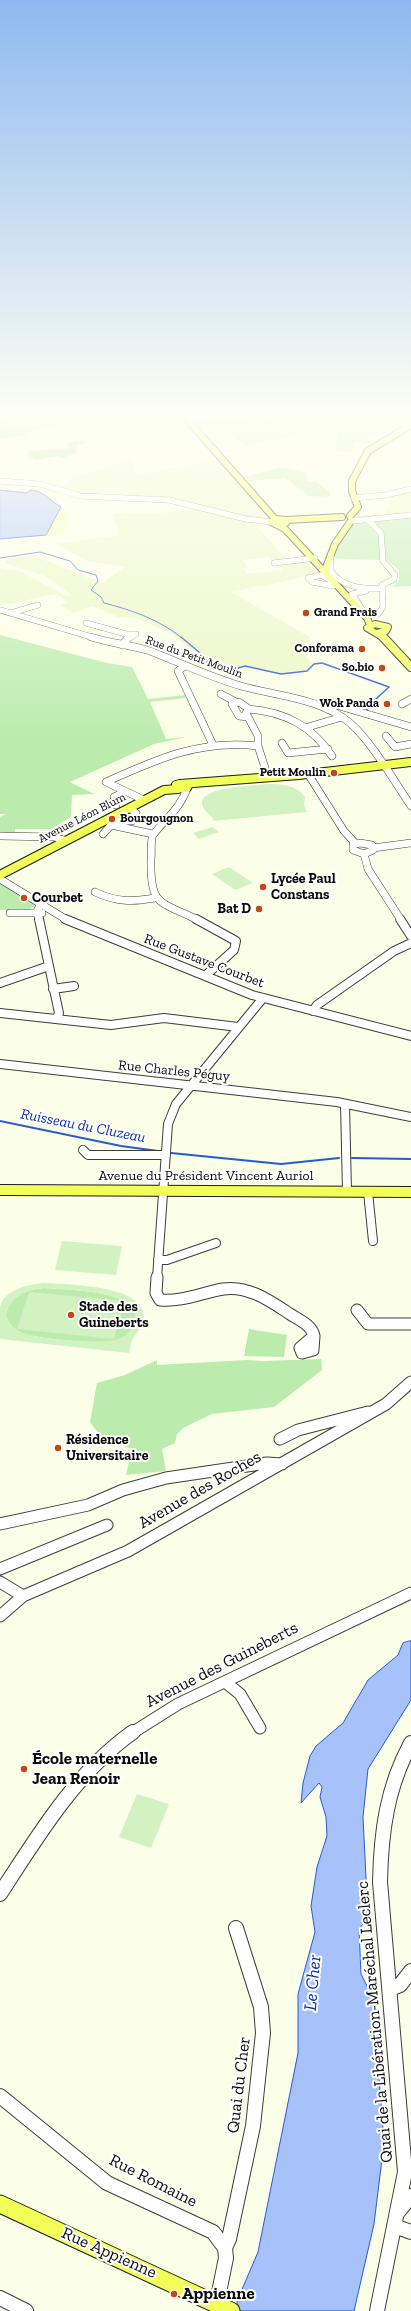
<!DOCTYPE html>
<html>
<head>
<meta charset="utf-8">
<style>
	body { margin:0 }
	canvas { display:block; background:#fcffe7 }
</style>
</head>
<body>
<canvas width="411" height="2311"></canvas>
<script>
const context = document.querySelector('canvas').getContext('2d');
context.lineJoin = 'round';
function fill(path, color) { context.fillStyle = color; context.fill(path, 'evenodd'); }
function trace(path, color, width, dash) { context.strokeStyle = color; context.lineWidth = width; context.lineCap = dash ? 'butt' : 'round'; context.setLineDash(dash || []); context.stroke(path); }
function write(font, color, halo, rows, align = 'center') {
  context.font = font + ' "Zilla Slab",serif'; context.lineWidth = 4; context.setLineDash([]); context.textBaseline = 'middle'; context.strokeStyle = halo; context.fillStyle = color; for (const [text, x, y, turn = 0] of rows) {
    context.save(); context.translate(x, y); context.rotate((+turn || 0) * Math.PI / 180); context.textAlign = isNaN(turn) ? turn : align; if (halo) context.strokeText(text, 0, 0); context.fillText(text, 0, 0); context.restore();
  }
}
const farmland = new Path2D(`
	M133,459L136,475L218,460L269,516L268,518L254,523L286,559L273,561L269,557L242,560L248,567L243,568L247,574L282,570L279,564L305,561L317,573L266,586H259L231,592L310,637L304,647L306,657L312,663L304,670L281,673L239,666L232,669L209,665L172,634L136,618L118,617L93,606L73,613L61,605L69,602L55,594L0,606V568L20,571L66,596L72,595L45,576L5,563L11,556L32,555L102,583L125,567L90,562L56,544L120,535L112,515L116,513L140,514L199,510L164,498L71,493L62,487L71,478Z
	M411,490V514L386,515L392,495Z`);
const green = new Path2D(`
	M329,416H411V418L398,423L334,421Z
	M191,418L299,421L297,435L245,446L221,427L201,428Z
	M348,422L385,427L377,435H372L365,439L376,442L373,444L355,441L352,452L336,451L337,432H350Z
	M282,467L307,473V481L317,482L329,492L330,497L309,496L285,478L249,481L245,477Z
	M411,514V586L392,587L399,581V570L387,560L336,559C336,544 345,525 361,522L357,516Z
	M0,635L107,663L132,667L148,699L185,695L186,698L150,702L166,739L186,737L154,744L70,782L94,794L72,795L71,817L51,829H15V833L0,832V817L5,814H0Z
	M0,883L35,904V906L26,911L0,910Z
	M45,1288C64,1290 144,1289 135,1322C133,1331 125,1338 116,1340C101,1345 34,1339 20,1332C12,1328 9,1323 6,1316C9,1296 27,1289 45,1288Z
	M249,1329L287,1335L284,1357L244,1356Z
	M321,1359L322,1370L274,1407L212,1414L183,1428L177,1434L175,1443L162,1449L166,1471L126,1475L132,1449L101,1437L90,1422L97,1383L125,1375L157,1360V1365L246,1360L264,1361Z`);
const forest = new Path2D(`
	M12,416H43L58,426L26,432L27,435L0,439V420Z
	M77,440L85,443L76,446V451L79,452L63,458L58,456L36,460L27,455L30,451L70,448L67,443Z`);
const sand = new Path2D(`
	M61,507L64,509L68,525L65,526V534L46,535Z`);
const pitch = new Path2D(`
	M268,784C281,784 297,785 305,797L304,805L307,812L214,821C212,815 203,811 202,804C200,786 255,786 268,784Z
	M212,827L219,832L199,839L193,833Z
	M229,867L253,883L235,890L212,874Z
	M62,1241L122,1246L116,1275L55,1270Z
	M45,1283C68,1285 148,1284 144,1320C143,1328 137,1331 133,1338C131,1342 130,1348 129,1353L0,1339C0,1329 0,1317 0,1307C4,1289 30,1284 45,1283ZM45,1288C64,1290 144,1289 135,1322C133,1331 125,1338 116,1340C101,1345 34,1339 20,1332C12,1328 9,1323 6,1316C9,1296 27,1289 45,1288Z
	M29,1292L124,1301L114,1339L17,1329Z
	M137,1794L169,1804L151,1848L119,1837Z`);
const water = new Path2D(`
	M0,490L27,493L30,490C43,490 50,501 61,507L46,535L0,539Z
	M411,1641V1700L368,1769L363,1817L368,1918L359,1929L361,1974L373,1998L384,2143L374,2224L354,2311H237V2301L258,2252L298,2053V1994L315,1932L311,1906L317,1867L327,1836L326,1817L320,1797L322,1787L319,1783L301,1803L303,1783L310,1756L316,1746L343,1723L368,1680L398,1655L403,1643Z`);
const streamFar2 = new Path2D(`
	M0,558L40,552L70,561L78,570L96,575L98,581L91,590L101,597L104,603C132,610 160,620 182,638`);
const streamFar1 = new Path2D(`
	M181,637L206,658L208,665L232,670L245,666L281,674L307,671L314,664L322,663L389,687L366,708L368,711`);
const stream = new Path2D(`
	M0,1121L121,1146L158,1151
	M171,1153L281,1164L339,1158
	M352,1158L411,1159`);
const minorTunnel = new Path2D(`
	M333,586L347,588`);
const minorFar4 = new Path2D(`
	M94,417L105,416
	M185,417L411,424
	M0,481L40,484L80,496L169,500L246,519L271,522
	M354,498L386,495L411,489
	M368,520L381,533L383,561L395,575L394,579L382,585L383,607L378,614
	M353,521L411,515
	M331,557L330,570C342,588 363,589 382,588
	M274,563L315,558
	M333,586L312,582L308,578L321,575L334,582
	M362,609L352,594L366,591
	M0,610L95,638
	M11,613L38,605
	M86,623L126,634L129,638
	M126,634H136L129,638`);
const minorFar3 = new Path2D(`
	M91,637C110,643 131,645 150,651C181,663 210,677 241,686C276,696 321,698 350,723C372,742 394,781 411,806
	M122,645L129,637
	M185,666L178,671L213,745
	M221,694L236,702
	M402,704L411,699
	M327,709L336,705L411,727
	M248,717L239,716L232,704L239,702L249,709
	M308,727L342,717
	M386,736L395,747L411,744
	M282,743L288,753L328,749
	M308,774L344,831L356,844
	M268,777L258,746V736L246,713L249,709C285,712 312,726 332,756
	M187,788C181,808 165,819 153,835C150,841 152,853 151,860C150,907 160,901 198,920
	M144,800L106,782C157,759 201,739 258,746
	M116,805V798L114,797L125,792
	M132,810L136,813L132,821H117L111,825L153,834
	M103,834L111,825
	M0,836L54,837L64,840
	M360,843L372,845L373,850L364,854L353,850V845Z
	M373,848L411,843
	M364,854L368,869L401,920
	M0,879L67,920
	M95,892C116,902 132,902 155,898
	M10,913H42
	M39,920L37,911L41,904`);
const minorFar2 = new Path2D(`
	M39,919L59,1013L57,1019
	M65,919L252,995L411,1036
	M196,919L236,941L234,950L206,975
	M400,919L411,936
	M0,983L49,966
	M53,989L74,986
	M313,1011L317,1005L394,951L411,943
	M0,1013L111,1025L164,1018L238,1027
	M0,1064L337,1102L411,1117
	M345,1104L347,1192
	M83,1150L88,1155H166
	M368,1192L373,1241
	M158,1260H167L216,1243
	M157,1278L168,1124L176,1104L263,998`);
const minorFar1 = new Path2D(`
	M157,1277L156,1293L160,1300C182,1302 201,1293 223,1289C248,1285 270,1301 290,1314C299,1320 312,1325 314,1336
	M357,1310L368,1324H411
	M314,1336L313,1350L302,1353L300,1348Z
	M280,1439L298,1430L368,1412
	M0,1524L88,1505L123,1490L166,1478L267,1463L282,1464
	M0,1569L107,1525
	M0,1582L23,1596
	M0,1616L23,1596L128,1551L330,1436L386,1404L411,1382
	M225,1682L240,1694L260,1728
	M132,1733L178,1704L411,1593`);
const minor = new Path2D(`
	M0,1894C37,1837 76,1772 133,1732
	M390,1989L400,1985L411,1971
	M0,2096L107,2183L213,2232L225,2248L226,2258L216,2307
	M398,2212L411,2196
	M394,2226L411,2232
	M225,2248L229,2239L253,2126L263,2033L261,2007L236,1928
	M0,2298L26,2311
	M377,2311L405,2172L380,1882C381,1832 387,1787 411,1743`);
const majorFar3 = new Path2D(`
	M184,416L275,519
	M350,516L358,507L352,491V481L368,451L411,425
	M286,520L342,517
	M279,524L286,523V520L276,519L271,522L285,529L367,618L370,625
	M325,570L335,544L351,521
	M377,633L386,631L388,627L375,624L367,628L384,638`);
const majorFar2 = new Path2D(`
	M383,637L411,667
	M183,784L188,786L187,788H176V785L180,784L299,775L411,762
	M0,875L164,790L178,789`);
const majorFar1 = new Path2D(`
	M0,1190L411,1192`);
const major = new Path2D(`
	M0,2204L231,2311`);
const markers = [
	[306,613,4,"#c44718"],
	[362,649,4,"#c44718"],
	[382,668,4,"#c44718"],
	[387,704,4,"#c44718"],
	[334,773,4,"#c44718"],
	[112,819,4,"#c44718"],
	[263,887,4,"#c44718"],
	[24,898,4,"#c44718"],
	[259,909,4,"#c44718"],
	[71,1315,4,"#c44718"],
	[58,1448,4,"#c44718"],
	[24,1769,4,"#c44718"],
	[174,2294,4,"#c44718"]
];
const farPoinames = [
	["Grand Frais",314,613,"left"],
	["Conforama",354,649],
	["So.bio",374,668],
	["Wok Panda",379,704],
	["Petit Moulin",326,773],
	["Bourgougnon",120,819,"left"]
];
const farStreetnames = [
	["Rue du Petit Moulin",194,657,20],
	["Avenue Léon Blum",82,818,-27]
];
const poiNames = [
	["Lycée Paul",271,879],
	["Constans",271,895],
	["Courbet",32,898],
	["Bat D",251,909,"right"],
	["Stade des",79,1307],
	["Guineberts",79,1323],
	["Résidence",66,1440],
	["Universitaire",66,1456]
];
const streetNames = [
	["Rue Gustave Courbet",204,961,21],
	["Rue Charles Péguy",174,1071,6],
	["Avenue du Président Vincent Auriol",206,1176]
];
const waterNames = [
	["Ruisseau du Cluzeau",83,1126,11]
];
const nearStreetnames = [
	["Avenue des Roches",200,1490,-30],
	["Avenue des Guineberts",222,1665,-27],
	["Quai de la Libération-Maréchal Leclerc",375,2022,-95],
	["Quai du Cher",239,2085,-83],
	["Rue Romaine",153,2181,27],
	["Rue Appienne",109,2253,24]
];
const nearPoinames = [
	["École maternelle",32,1759],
	["Jean Renoir",32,1779],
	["Appienne",182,2294]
];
const nearWaternames = [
	["Le Cher",313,1983,-85]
];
fill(farmland, '#ebf7c5');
fill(green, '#bbecae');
fill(forest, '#97de8c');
fill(sand, '#f7ffaf');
fill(pitch, '#d2f2c1');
fill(water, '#a7c1fb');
trace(water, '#285ad8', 1);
trace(streamFar2, '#285ad8', 1);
trace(streamFar1, '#285ad8', 1.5);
trace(stream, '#285ad8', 2);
trace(minorTunnel, '#d8dac6', 5.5, [5.5, 2.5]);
trace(minorFar4, '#3d3d3d', 6);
trace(minorFar3, '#3d3d3d', 8);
trace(minorFar2, '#3d3d3d', 10);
trace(minorFar1, '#3d3d3d', 13);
trace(minor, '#3d3d3d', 16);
trace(majorFar3, '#1b1b1b', 8);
trace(majorFar2, '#1b1b1b', 10);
trace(majorFar1, '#1b1b1b', 12);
trace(major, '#1b1b1b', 19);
trace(minorFar4, '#fff', 5.5);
trace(minorFar3, '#fff', 7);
trace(minorFar2, '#fff', 8);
trace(minorFar1, '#fff', 11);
trace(minor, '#fff', 14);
trace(majorFar3, '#f2ff57', 6);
trace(majorFar2, '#f2ff57', 8);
trace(majorFar1, '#f2ff57', 10);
trace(major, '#f2ff57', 17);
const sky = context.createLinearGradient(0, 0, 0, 740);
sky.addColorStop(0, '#8eb9f0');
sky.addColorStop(0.56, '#fefff4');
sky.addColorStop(1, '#fefff400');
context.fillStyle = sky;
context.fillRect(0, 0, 411, 740);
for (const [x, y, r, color] of markers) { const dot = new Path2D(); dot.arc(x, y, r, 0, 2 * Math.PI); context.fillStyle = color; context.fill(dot); trace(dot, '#fff', 1.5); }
write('bold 12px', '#0a0a0a', '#fff', farPoinames, 'right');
write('12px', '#0a0a0a', '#fff', farStreetnames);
write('bold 14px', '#0a0a0a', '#fff', poiNames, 'left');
write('14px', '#0a0a0a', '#fff', streetNames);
write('italic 15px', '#0b30a5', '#fff', waterNames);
write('17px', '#0a0a0a', '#fff', nearStreetnames);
write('bold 17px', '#0a0a0a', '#fff', nearPoinames, 'left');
write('italic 18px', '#0b30a5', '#fff', nearWaternames);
</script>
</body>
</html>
